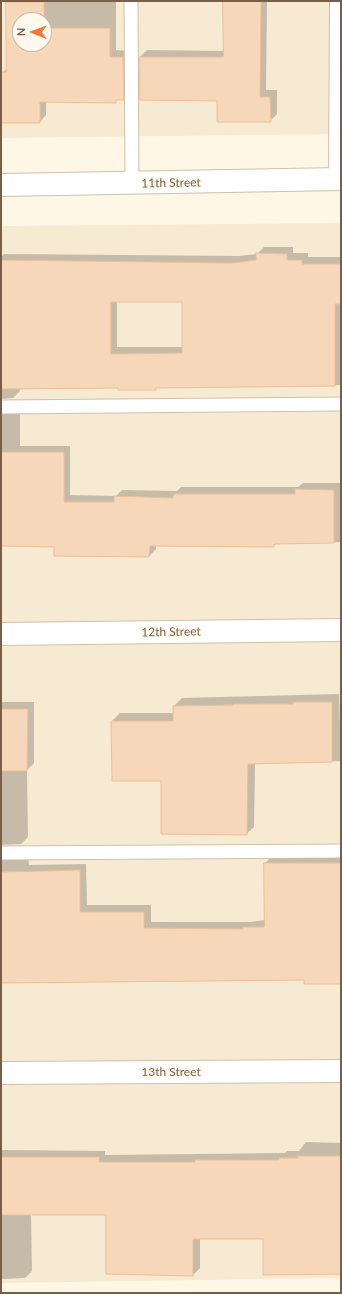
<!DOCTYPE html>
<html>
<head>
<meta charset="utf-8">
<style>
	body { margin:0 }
	#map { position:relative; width:342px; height:1294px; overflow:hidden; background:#fff7e5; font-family:Lato,sans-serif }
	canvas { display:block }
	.frame { position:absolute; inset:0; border:2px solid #7b5e47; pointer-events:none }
	.north { position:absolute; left:12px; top:12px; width:40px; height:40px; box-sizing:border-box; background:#fffaed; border:1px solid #cabcab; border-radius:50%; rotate:271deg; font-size:11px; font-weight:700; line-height:16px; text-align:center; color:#7b5e47 }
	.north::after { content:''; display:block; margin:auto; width:14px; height:18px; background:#f6773d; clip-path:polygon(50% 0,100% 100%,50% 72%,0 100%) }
</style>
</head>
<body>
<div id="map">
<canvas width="342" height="1294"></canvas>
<div class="frame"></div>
<div class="north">N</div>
</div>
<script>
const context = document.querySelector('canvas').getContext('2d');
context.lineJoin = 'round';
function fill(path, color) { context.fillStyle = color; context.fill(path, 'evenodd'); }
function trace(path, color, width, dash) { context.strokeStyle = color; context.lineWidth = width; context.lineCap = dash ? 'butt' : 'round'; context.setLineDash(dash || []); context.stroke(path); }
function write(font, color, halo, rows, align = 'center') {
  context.font = font + ' Lato,sans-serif'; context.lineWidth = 3; context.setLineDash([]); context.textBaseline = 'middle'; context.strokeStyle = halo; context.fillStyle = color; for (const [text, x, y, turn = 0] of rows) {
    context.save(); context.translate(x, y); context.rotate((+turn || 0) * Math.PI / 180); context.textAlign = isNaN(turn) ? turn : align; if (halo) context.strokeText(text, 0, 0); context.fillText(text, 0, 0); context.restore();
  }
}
const residential = new Path2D(`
	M1,1H341V134L1,138ZM20,20H44V44H20Z
	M341,223V1278L1,1283V226Z`);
const shadow = new Path2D(`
	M7,1H116V50L129,51L130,93L123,99H118L115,102L46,101V115L40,122L2,73L7,68ZM20,20H44V44H20Z
	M224,1H267L266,90H277V114L270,121L218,100L140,57L147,50L224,51Z
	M264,247H293V253H308V257H341V385L158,386L156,389L119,387L20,388V391L13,398L1,399V257L4,254L239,256L257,254ZM117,301H183V347H117Z
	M1,403L20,408V446H70V495L116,496L122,490L177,491L181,487H298L303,483H341V542L277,543L273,546L156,545V549L149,556L55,546L1,545Z
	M339,694L341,761L255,763L254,827L246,834L162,780L112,721L120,713H174V706L182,698Z
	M1,702H34V763L27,770L28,837L21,844L1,845Z
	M1,850L28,854L29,865L86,864L87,905H151V922H250L265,920V863L272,856H341V983L305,979L1,982Z
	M306,1142L341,1143V1273L264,1238H200V1268L193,1275L107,1214H31L32,1271L25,1278L1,1279V1150L105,1151V1155L285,1153L287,1151H299Z`);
const building = new Path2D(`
	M223,1H261L260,97H270L271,122H217V101L140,100L139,57H223Z
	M6,2H44V28H110V57H123L124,100H116V103L40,102V123H1V72H6ZM20,20H44V44H20Z
	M256,253L287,254V260H302V264H341V304H335V386L156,388V390H118V388L1,389V260L232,263L256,260ZM111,302H182V353L111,354Z
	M1,452H64V502H114V496L173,498L174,494H295V489L334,490V543L274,544V547L150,546L149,557L54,556V547L1,546Z
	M293,702H332V762L248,764L247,835L161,834V781H112L111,721H173V706L234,705V704H293Z
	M1,709H28L27,771H1Z
	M264,863H341V984H304V980L1,983V872L80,870V912H144V928L243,929V927H264Z
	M298,1156H341V1274L263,1275V1239H193V1276L106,1274V1215H1V1157H99V1162H195V1160H279V1158H298Z`);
const service = new Path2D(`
	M131,1L132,184
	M1,407L341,404
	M1,853L341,851`);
const minor = new Path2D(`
	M340,179L341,1
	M1,185L341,179
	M1,634L341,630
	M1,1073L341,1071`);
const streetNames = [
	["11th Street",171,183,-1],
	["12th Street",171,632,-1],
	["13th Street",171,1072]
];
fill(residential, '#f7ead2');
fill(shadow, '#0003');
fill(building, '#f7d7b9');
trace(building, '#ecbf98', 1);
trace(service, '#d2bfa9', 15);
trace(minor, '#d2bfa9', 24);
trace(service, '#fff', 13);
trace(minor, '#fff', 22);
write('12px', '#7b5e47', '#fffaed', streetNames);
</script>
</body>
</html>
